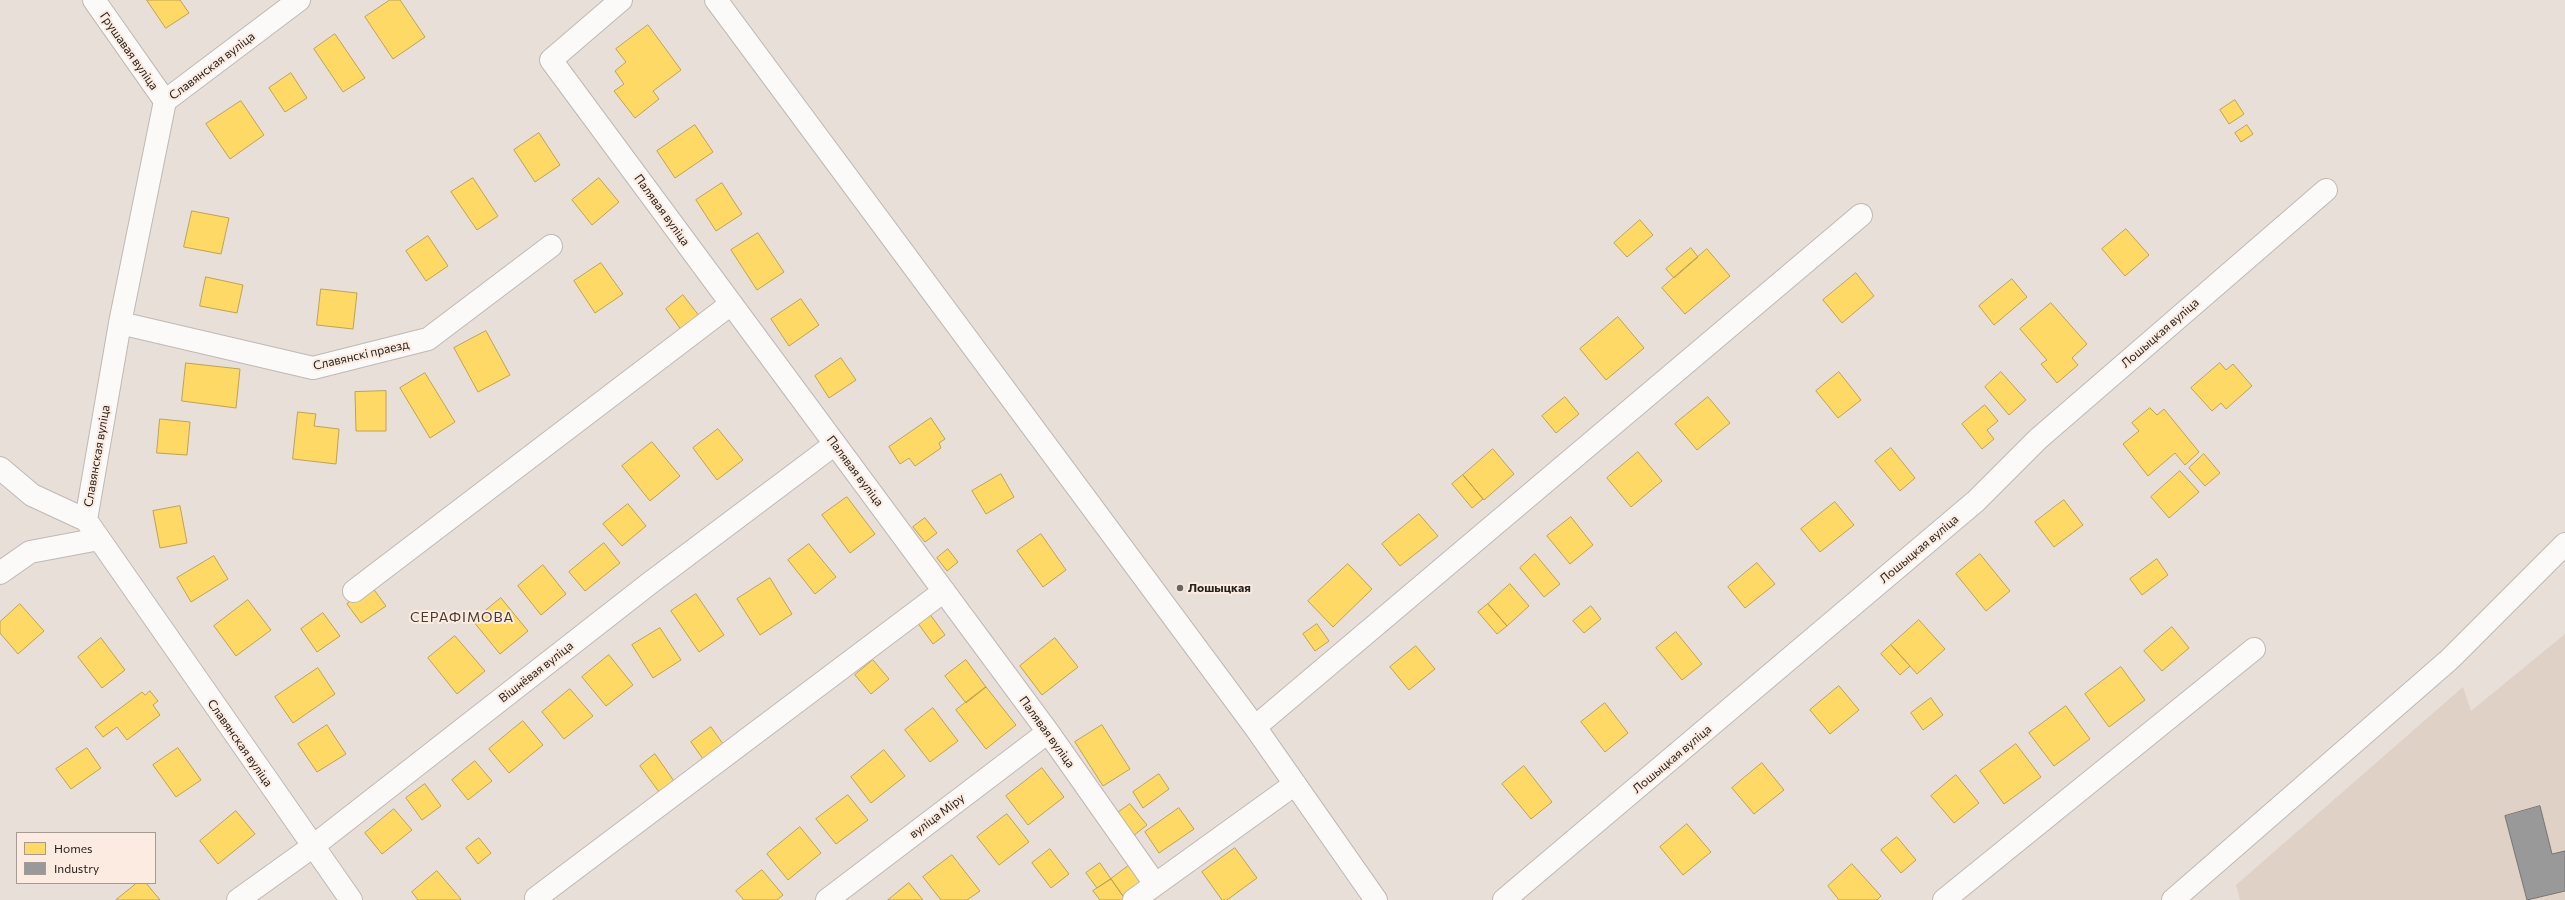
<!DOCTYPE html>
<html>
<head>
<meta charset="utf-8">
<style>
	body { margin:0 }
	#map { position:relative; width:2565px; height:900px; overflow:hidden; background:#e8dfd9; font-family:Commissioner,sans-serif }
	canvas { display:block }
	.legend { position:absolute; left:16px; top:832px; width:140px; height:52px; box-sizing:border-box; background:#fbebe0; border:1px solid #a69b92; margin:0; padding:5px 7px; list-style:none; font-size:12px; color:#27221e }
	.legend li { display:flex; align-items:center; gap:8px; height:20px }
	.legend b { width:20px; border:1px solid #a69b92 }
</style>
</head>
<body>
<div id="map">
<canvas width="2565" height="900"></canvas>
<ul class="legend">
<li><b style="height:11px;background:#ffd966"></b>Homes</li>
<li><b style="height:11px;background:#999"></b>Industry</li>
</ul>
</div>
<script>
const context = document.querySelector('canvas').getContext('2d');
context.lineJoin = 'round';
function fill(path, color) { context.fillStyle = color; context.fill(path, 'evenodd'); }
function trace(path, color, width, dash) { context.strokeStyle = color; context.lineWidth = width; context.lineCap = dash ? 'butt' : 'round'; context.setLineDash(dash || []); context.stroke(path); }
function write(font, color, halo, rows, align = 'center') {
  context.font = font + ' Commissioner,sans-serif'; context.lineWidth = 4; context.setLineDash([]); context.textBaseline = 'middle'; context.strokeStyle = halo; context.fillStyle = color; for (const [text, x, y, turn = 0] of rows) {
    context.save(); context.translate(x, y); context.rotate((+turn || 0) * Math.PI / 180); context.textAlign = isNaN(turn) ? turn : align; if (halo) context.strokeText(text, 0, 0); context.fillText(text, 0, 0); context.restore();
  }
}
const built = new Path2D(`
	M2565,634V900H2240L2236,885L2463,687L2471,711Z`);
const homes = new Path2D(`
	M147,0H180L189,13L166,28Z
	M390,0H400L425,37L393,59L365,17Z
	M648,25L681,70L653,91L659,99L635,118L614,91L624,84L615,71L626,62L616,49Z
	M335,34L365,78L343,92L314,49Z
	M291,73L307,98L285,112L269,88Z
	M2235,100L2244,114L2229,124L2220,110Z
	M241,101L264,135L230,159L206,124Z
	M695,125L713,152L675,178L657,151Z
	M2247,125L2253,134L2241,142L2235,133Z
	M539,133L560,165L535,182L514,150Z
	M473,178L498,216L477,230L451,192Z
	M599,178L619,202L592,225L572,200Z
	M722,183L742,214L716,231L696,200Z
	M192,211L229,218L221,254L184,247Z
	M1640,220L1653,235L1627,257L1614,243Z
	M2126,229L2149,255L2125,276L2102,249Z
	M758,233L784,272L757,290L731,250Z
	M428,236L448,266L426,281L406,251Z
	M1691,248L1698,257L1674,278L1666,269Z
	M1707,249L1730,276L1685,314L1662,288Z
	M601,263L623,294L595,313L574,281Z
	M1856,273L1874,296L1842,323L1823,300Z
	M206,277L243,285L237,313L200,306Z
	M2012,279L2027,297L1994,325L1979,306Z
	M321,289L357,293L353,329L317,325Z
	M683,295L700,317L682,331L666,309Z
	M801,299L819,325L789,346L771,319Z
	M2051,303L2087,344L2072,358L2078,365L2057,383L2041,364L2047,360L2020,329Z
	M1618,317L1644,348L1606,380L1580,349Z
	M486,331L510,375L478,392L454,348Z
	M841,358L856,380L829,398L815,376Z
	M186,363L240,369L236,408L182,401Z
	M2220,363L2226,370L2233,364L2252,386L2226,409L2221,403L2212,411L2191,388Z
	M1839,372L1861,400L1838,418L1816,391Z
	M2001,372L2026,400L2009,415L1985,387Z
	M425,373L455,422L430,438L400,388Z
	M386,391V431H356L355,392Z
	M1565,397L1579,414L1556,433L1542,416Z
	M1708,397L1730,423L1697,450L1675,424Z
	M1985,405L1998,421L1987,430L1994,439L1982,449L1962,424Z
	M2150,408L2157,415L2164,409L2199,452L2185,465L2175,453L2148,476L2123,444L2139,431L2132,423Z
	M298,412L316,414L314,426L339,429L336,464L293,459Z
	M931,418L945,439L939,443L941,448L915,466L909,458L900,464L889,447Z
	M160,419L190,422L187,455L157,453Z
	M718,429L743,460L717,480L693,448Z
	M652,442L680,476L650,501L622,466Z
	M1891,448L1915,478L1900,491L1875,461Z
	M1493,449L1514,474L1484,500L1463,475Z
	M1638,452L1662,481L1631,507L1607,478Z
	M2204,454L2220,473L2205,486L2189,468Z
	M2180,471L2199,492L2169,518L2151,497Z
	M1001,474L1014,497L986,514L972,491Z
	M1463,475L1483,499L1472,508L1452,484Z
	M847,497L875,534L850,553L822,515Z
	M2064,500L2083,525L2054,547L2035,522Z
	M1835,502L1854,525L1820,552L1801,529Z
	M628,504L646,526L622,546L603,524Z
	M180,506L187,543L160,548L153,511Z
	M1419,514L1438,536L1400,566L1382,544Z
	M1571,517L1593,545L1570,564L1547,536Z
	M925,518L937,533L925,542L913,527Z
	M1041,534L1066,570L1043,587L1017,551Z
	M604,543L620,563L585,591L569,572Z
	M809,544L836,577L815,594L788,560Z
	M948,549L958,562L947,571L937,558Z
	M1535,554L1560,584L1544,597L1520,568Z
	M1980,554L2010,591L1986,611L1956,574Z
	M214,556L228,579L191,602L177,578Z
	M2157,559L2168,575L2142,595L2130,579Z
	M1757,563L1775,584L1745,608L1728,587Z
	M1348,564L1372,589L1333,627L1308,601Z
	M543,565L566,594L541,615L518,586Z
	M770,578L792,614L760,635L737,599Z
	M1510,584L1529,606L1507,626L1488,604Z
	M372,587L386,606L361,623L347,604Z
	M696,594L724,635L699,652L671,611Z
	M501,598L528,631L500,654L473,621Z
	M248,600L271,630L236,656L214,626Z
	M20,604L44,631L18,654L0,633V622Z
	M1488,604L1507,626L1497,634L1478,612Z
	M1591,606L1601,619L1584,633L1573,621Z
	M323,613L340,636L317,652L301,629Z
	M929,613L945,635L933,644L917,622Z
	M1919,620L1945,649L1917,674L1891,645Z
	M1317,624L1329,641L1315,651L1303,634Z
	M2172,627L2189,648L2162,671L2144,651Z
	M660,628L681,660L653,678L632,645Z
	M1676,632L1702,664L1682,680L1656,648Z
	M455,636L485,671L457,694L428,658Z
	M101,638L125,670L102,688L78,657Z
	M1055,638L1078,667L1042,695L1020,666Z
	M1891,645L1910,666L1900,675L1881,654Z
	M1416,646L1435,669L1409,690L1390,667Z
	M609,655L633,685L606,706L582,677Z
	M873,660L889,679L871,694L855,675Z
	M966,660L986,687L966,703L945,676Z
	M2121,667L2145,700L2109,727L2085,694Z
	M318,668L335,694L293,723L275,697Z
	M1839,686L1859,710L1830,734L1810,710Z
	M986,687L1016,725L986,749L956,710Z
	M570,689L593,716L564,739L542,712Z
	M150,691L158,701L153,705L160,715L127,740L117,727L103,737L95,727L142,692L145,695Z
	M1931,698L1943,715L1923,730L1911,713Z
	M1605,703L1628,733L1605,752L1581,722Z
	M2066,706L2090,739L2054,766L2029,733Z
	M933,708L958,741L930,762L905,730Z
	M523,721L543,745L509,773L489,749Z
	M327,725L346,754L317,772L298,744Z
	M1102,725L1130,769L1103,786L1075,742Z
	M711,727L723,744L703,759L691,742Z
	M2016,744L2041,777L2004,804L1980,771Z
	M87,748L101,768L71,789L56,769Z
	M178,748L201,780L176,797L153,765Z
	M884,750L905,776L871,803L851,777Z
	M655,754L674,781L659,792L640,766Z
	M475,761L492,781L468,800L452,780Z
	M1762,763L1784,790L1754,814L1732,788Z
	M1524,766L1552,802L1531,819L1502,784Z
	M1042,768L1064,797L1028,825L1006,796Z
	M1159,774L1169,789L1143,808L1133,792Z
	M1956,775L1979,803L1954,823L1931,796Z
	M425,784L441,806L422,820L406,798Z
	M848,795L868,820L836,844L816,819Z
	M1130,804L1147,825L1133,836L1116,814Z
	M1179,808L1194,829L1159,853L1145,832Z
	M394,809L412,830L382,854L365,833Z
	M236,811L255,834L218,864L200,841Z
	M1007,814L1029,842L999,865L977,837Z
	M1687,824L1711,852L1683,875L1660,847Z
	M800,827L821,853L788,880L767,854Z
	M1897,837L1916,860L1901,873L1881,850Z
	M479,838L491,853L478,864L466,848Z
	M1235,848L1257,878L1227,900H1222L1202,872Z
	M1050,849L1069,874L1051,888L1032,863Z
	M952,855L980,891L967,900H941L923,877Z
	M1100,863L1111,879L1097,888L1086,873Z
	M1131,864L1145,885L1125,899L1111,879Z
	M1852,864L1881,896L1877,900H1839L1828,886Z
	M762,870L783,895L777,900H744L736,891Z
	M437,871L461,899L460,900H418L412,892Z
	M1111,879L1125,899L1124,900H1100L1093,891Z
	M137,883H146L160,900H116Z
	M909,883L923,900H888Z`);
const industry = new Path2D(`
	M2540,806L2552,854L2565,851V891L2527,900L2505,816Z`);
const minor = new Path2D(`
	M94,0L165,101
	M299,0L165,101L120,323L86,520L351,900
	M621,0L551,60L1048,732L1155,884
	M716,0L1255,727L1376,900
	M120,323L313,368L428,339L551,246
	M0,468L32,495L86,520
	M0,573L30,552L99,539
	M354,591L731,304
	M1255,727L1861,215
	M536,898L944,591
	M238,900L312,847L650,583L835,444
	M827,900L1048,732
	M1134,900L1295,784
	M1504,900L1976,501L2038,439L2326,190
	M1944,900L2254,649
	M2173,900L2450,659L2565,544`);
const markers = [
	[1180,588,4,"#6b645f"]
];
const streetNames = [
	["Грушавая вуліца",129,51,55],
	["Славянская вуліца",212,66,-37],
	["Палявая вуліца",662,210,54],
	["Лошыцкая вуліца",2160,333,-41],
	["Славянскі праезд",361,355,-13],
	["Славянская вуліца",97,456,-80],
	["Палявая вуліца",855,471,53],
	["Лошыцкая вуліца",1919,549,-40],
	["Вішнёвая вуліца",536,672,-38],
	["Палявая вуліца",1047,732,54],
	["Славянская вуліца",240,743,55],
	["Лошыцкая вуліца",1672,759,-40],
	["вуліца Міру",937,816,-37]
];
const poiNames = [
	["Лошыцкая",1188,588]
];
const quarterNames = [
	["СЕРАФІМОВА",462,617]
];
fill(built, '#e0d1c6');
fill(homes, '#ffd966');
trace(homes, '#bea250', 1);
fill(industry, '#999');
trace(industry, '#777574', 1);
trace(minor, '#bfb8b4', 24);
trace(minor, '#fcfaf9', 22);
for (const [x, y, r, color] of markers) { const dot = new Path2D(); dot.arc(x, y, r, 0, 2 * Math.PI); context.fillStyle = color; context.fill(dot); trace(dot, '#fbebe0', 1.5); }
write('12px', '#27221e', '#fbebe0', streetNames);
write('bold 12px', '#27221e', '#fbebe0', poiNames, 'left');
context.letterSpacing = '1px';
write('14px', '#463a31', '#fbebe0', quarterNames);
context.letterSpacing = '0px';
</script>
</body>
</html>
